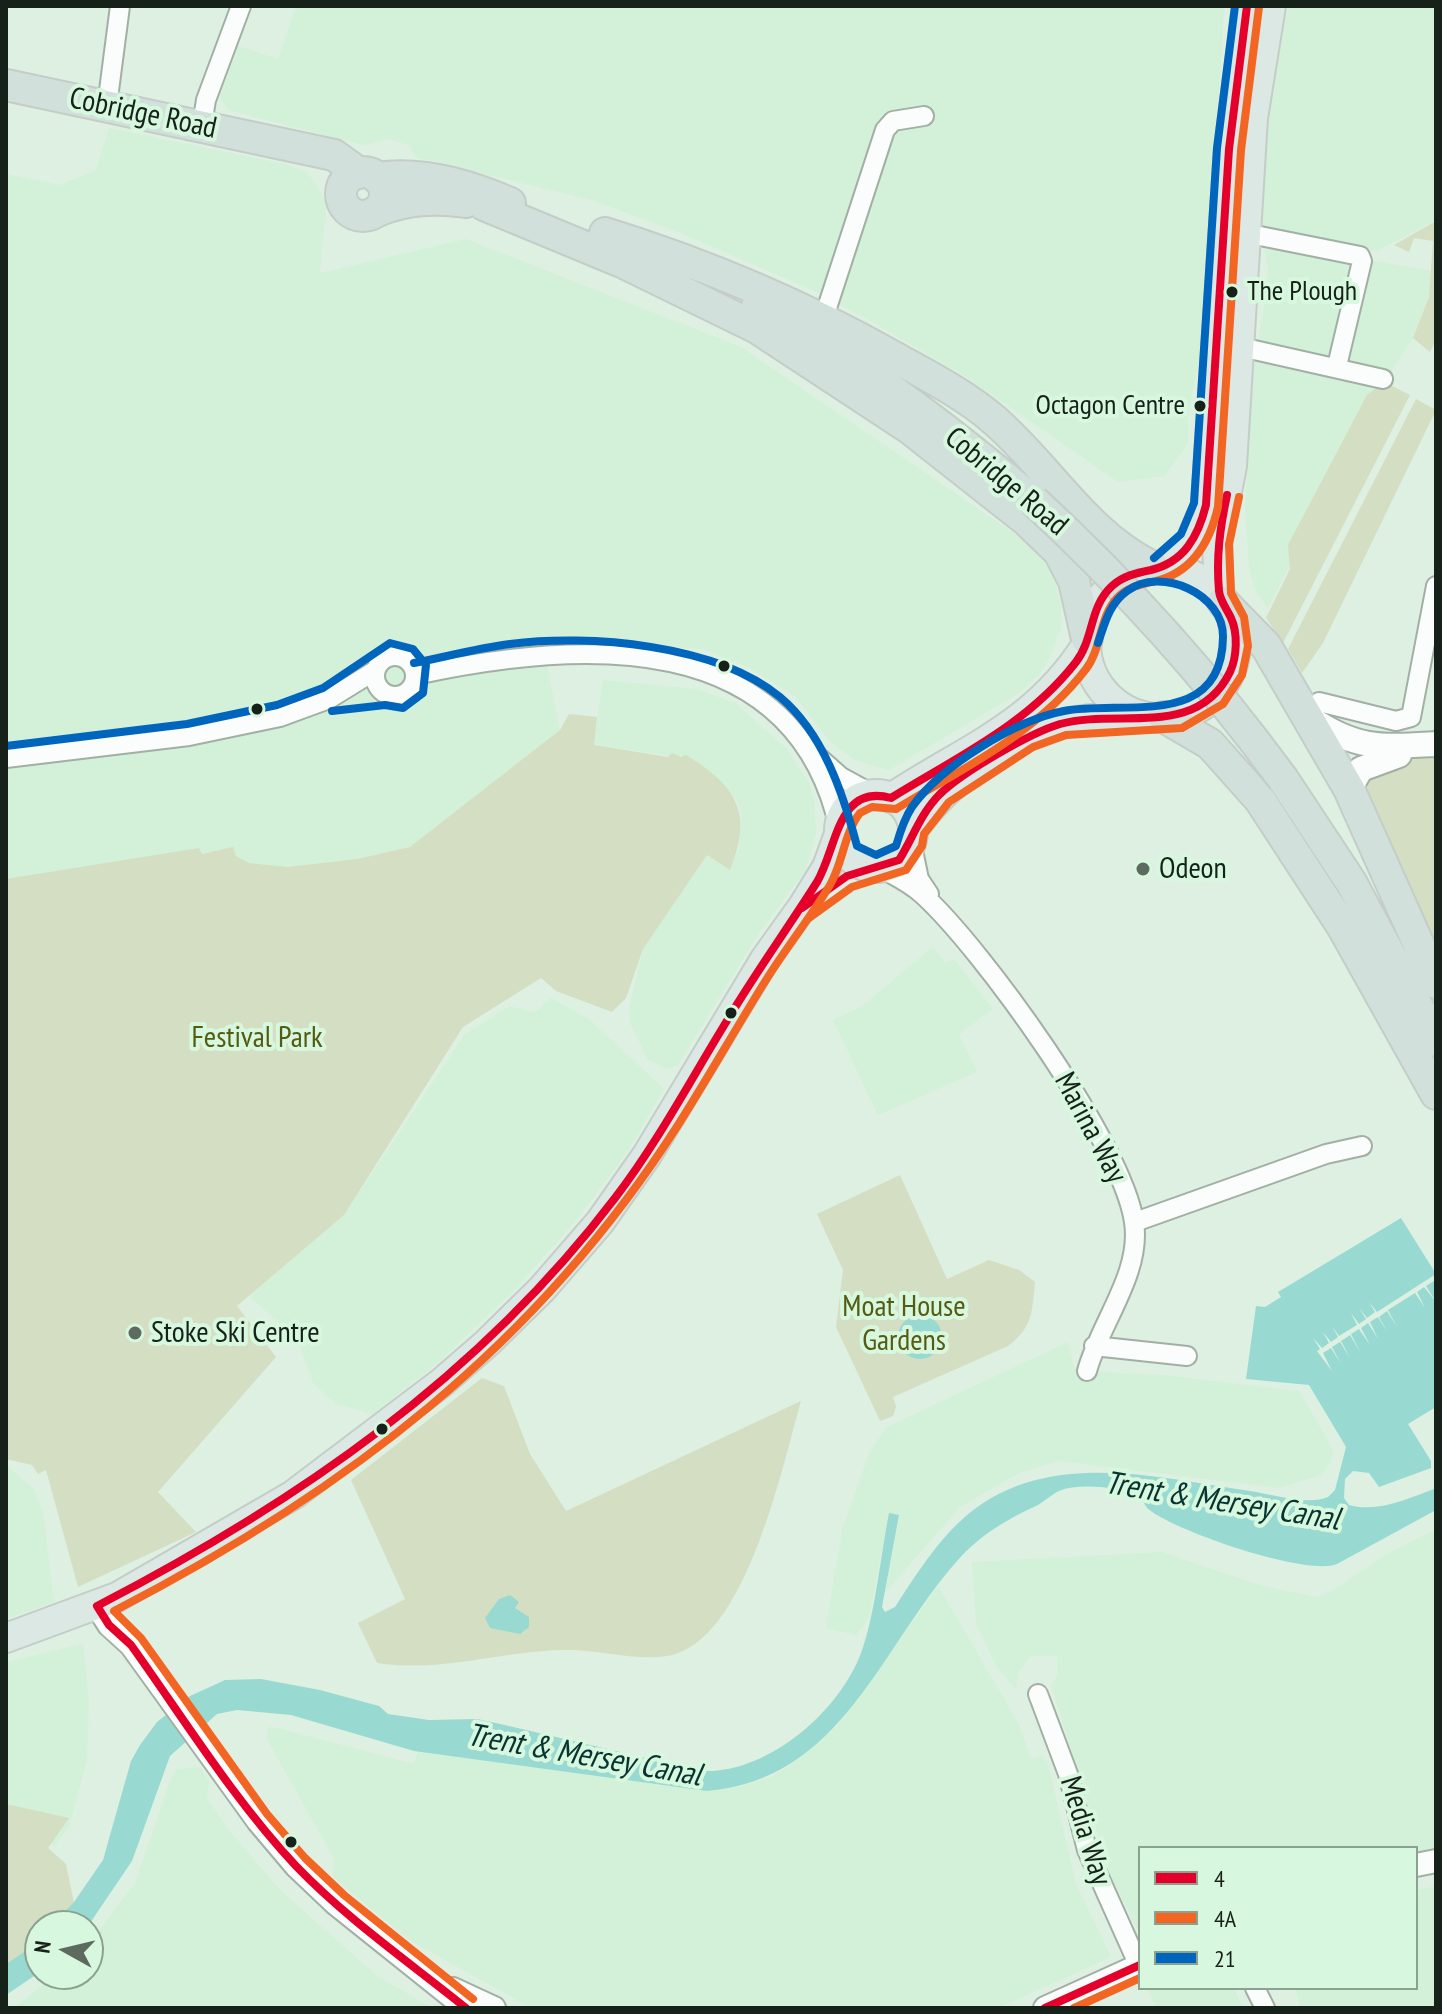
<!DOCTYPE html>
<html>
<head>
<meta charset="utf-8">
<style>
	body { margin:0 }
	#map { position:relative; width:1442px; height:2014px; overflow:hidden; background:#def0e2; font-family:"PT Sans Narrow",sans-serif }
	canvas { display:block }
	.frame { position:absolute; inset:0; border:8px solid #162219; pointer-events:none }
	.legend { position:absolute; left:1138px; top:1846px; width:280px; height:144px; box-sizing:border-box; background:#d7f7de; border:2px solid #8aa28f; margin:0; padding:10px 14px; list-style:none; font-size:24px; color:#162219 }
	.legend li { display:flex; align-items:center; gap:16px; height:40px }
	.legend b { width:40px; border:2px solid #8aa28f }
	.north { position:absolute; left:24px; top:1910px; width:80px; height:80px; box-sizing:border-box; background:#d7f7de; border:2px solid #8aa28f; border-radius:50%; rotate:278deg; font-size:22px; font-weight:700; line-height:32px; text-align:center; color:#162219 }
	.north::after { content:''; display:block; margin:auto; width:28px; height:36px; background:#5c6a5f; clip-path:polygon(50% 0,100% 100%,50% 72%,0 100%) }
</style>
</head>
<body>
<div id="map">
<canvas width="1442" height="2014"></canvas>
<div class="frame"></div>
<ul class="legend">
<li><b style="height:10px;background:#e4002b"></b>4</li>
<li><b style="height:10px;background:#f26522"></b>4A</li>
<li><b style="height:10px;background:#0065bd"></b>21</li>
</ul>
<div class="north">N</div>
</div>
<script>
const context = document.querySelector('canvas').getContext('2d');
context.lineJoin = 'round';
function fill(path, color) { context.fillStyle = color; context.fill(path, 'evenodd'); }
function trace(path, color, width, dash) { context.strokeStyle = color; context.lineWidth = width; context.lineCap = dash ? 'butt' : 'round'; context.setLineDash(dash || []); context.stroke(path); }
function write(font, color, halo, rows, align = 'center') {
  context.font = font + ' "PT Sans Narrow",sans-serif'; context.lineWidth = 8; context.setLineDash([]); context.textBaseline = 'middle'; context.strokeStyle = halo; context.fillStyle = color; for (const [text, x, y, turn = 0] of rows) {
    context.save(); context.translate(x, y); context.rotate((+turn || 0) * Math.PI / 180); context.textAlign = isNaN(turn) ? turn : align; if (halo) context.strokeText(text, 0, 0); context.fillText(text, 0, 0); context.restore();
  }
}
const built = new Path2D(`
	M296,6H1224L1209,273L1199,360L1188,415V443L1165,476L1118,482L966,377L869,320L808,288L676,231L591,200L415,157L410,146L390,139L363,145L228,110L220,97L238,46L278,59Z
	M1289,6H1436V220L1377,251L1324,243L1320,238L1255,229L1269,77Z
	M109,128L285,164L308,173L322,193L326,207L320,273L466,239L741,347L1018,536L1053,571L1061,608V628L1049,659L1039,675L1021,692L889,770L857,761L831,743L796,697L748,667L703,649L542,640L560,730L483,800L410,847L357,859L273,869L6,887V174L60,185L96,170Z
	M1263,242L1433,271L1429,297L1413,338L1383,384L1268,608L1255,590L1249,566L1245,512L1252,378L1266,296L1268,267Z
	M603,680L697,689L735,703L786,748L809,783L814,801L816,834L805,871L757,936L678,1065L669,1069L648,1060L630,1023L629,1008L643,949L707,854L729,869L739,848L741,812L735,797L681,757L593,745Z
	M933,947L946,963L954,959L993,1009L959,1034L977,1072L878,1115L833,1020L861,1007Z
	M551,998L589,1019L664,1089L628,1151L578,1218L515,1289L439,1362L372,1414L336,1404L313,1383L301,1348L290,1332L249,1296L344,1215L465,1034L510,1006L534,1013Z
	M1068,1342L1074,1368L1087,1371L1162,1375L1299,1391L1333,1449L1330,1463L1322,1475L1279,1488L1058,1461L1019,1473L960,1507L885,1593L899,1516L889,1513L869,1618L856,1635L826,1628L842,1530L870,1451L887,1427Z
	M6,1465L34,1489L43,1512L54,1602L6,1619Z
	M1436,1529V1849L1416,1853V1848H1140V1934L1112,1879L1051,1686L1058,1674L1057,1656H1031L1019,1671L1016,1689L997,1668L976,1624L972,1562L1162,1552L1259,1585L1315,1597L1330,1592L1387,1554Z
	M938,1586L1018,1722L1031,1759L1043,1756L1048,1763L1076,1884L1111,1957L998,2008H535L526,2005L409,1940L333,1877V1857L267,1739L268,1727L277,1728L414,1764L418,1751L707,1791L741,1786L771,1777L795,1762L839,1724Z
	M83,1644L89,1703L87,1760L69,1827L54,1846L6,1802V1662Z
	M199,1767L209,1781L207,1798L228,1829L279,1889L376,1975L432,2008H14L56,1974H88V1945L135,1883L172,1776L177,1769Z
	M1436,1886V2008H1301L1295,1988H1416V1890Z
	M1147,1988H1234L1243,2008H1156Z`);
const green = new Path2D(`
	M1436,221V340L1430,352L1413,338L1429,297L1433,241L1414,238L1409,252L1394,245Z
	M1384,382L1410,395L1283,643L1266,618L1290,569L1288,545L1367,395Z
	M1416,399L1436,410L1323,643L1302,673L1288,649Z
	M569,714L597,717L594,745L668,757L672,753L681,757L686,755C736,786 754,812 730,870L707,855L643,949L626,998L612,1012L556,991L541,978L463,1027L344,1215L237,1306L276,1357L158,1492L196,1532L78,1587L46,1470L38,1474L32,1465L6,1459V879L199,848L202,854L233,847L236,856L249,863L287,867L357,859L410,847L560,730Z
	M1436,744L1434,758L1436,970L1363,796V776Z
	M900,1175L947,1279L989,1260L1019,1270L1035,1282C1032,1312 1033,1327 1008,1346L893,1397L896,1407L893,1416L880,1421L836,1327L843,1270L817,1214Z
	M482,1378L504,1386L530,1454L566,1511L801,1401C782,1466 746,1644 667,1656C635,1661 597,1649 564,1650C501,1651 440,1673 377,1663L358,1623L405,1599L351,1480Z
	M6,1804L69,1818L48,1848L66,1864L74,1903L51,1926H40V1941L6,1964Z`);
const water = new Path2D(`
	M1401,1218L1436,1274V1407L1408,1424L1431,1461V1468L1379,1487L1369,1473L1353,1471L1345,1479L1344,1498L1349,1505C1378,1513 1410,1498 1436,1488V1510L1337,1564C1308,1577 1171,1530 1147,1508C1144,1504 1141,1497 1138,1492C1115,1489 1081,1482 1059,1491C1052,1494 1045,1501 1038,1505C1008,1519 981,1534 958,1560C880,1647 842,1780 707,1791L414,1751L291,1715L237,1710L217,1714L170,1756L132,1861L88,1926H51L74,1902L103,1860L131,1761L140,1745L157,1722L190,1696L225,1680L261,1679L320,1690L379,1706L388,1714L429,1720L477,1719L496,1723L702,1771C767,1774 839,1712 861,1653C875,1616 881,1553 889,1513L899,1515L882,1607L885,1612L895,1607C918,1572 942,1533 976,1508C1055,1450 1161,1478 1250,1491C1272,1494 1308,1506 1328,1497L1335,1490L1346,1447L1309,1385L1246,1379L1256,1306L1265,1307L1281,1297L1278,1292Z
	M898 1337a22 22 0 1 1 44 0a22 22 0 1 1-44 0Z
	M510,1595L519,1602L515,1608L529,1617V1627L520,1634L490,1628L485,1618L499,1599Z
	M40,1941V1972L6,1995V1964Z`);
const pier = new Path2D(`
	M1436,1274V1284L1434,1281L1426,1286L1436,1302L1424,1287L1417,1292L1425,1308L1415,1293L1388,1310L1397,1327L1387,1311L1379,1317L1388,1333L1378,1317L1370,1322L1378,1339L1368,1323L1361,1328L1370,1345L1359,1329L1351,1334L1360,1352L1350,1335L1341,1341L1350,1358L1340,1342L1332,1347L1341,1364L1331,1348L1323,1353L1332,1371L1317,1351L1320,1349L1313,1338L1322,1348L1329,1343L1323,1332L1331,1342L1338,1337L1332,1326L1339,1336L1357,1325L1351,1313L1359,1324L1366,1319L1359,1308L1367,1318L1375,1312L1369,1302L1377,1312Z`);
const minor = new Path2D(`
	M107,106L120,6
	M202,125L206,100L241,6
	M1245,233L1360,256L1362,261L1337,366
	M824,317L885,130L893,121L924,116
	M1232,345L1383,379
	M375 676a20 20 0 1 1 40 0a20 20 0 1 1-40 0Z
	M416,675C577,640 794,625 839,828
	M1319,702L1396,721L1411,717L1436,586
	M815,754L841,777L874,795
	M6,758L189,736L280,717L329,699L376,670
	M911,841L919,879L929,894
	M881,868C895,876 910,883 922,894C982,948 1123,1144 1134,1222C1142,1273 1100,1323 1087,1371
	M1135,1222L1326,1154L1362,1146
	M1094,1346L1187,1356
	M1038,1694L1068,1774L1087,1850L1139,1966
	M1255,1988L1265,2008`);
const tertiary = new Path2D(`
	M97,1606L109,1625L131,1645L258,1821L296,1866L336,1904L466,2008
	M1416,1865L1436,1861
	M453,1989L494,2008
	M1045,2008L1140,1965`);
const secondary = new Path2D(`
	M1310,718C1357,750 1382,747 1436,744
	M1349,789L1361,769L1399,755`);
const primary = new Path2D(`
	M1161,568C1187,552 1200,534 1206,505L1229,149L1247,6
	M1086 643a75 75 0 1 1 150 0a75 75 0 1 1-150 0Z
	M1219,596L1217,543L1232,466L1253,118L1271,6
	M839 831a37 37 0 1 1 74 0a37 37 0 1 1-74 0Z
	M891,798C967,748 1036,725 1087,644
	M913,829C948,782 1004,739 1062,724C1087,717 1116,718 1142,718
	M6,1638L117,1597L293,1495L441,1383L487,1343L542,1289L600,1222L647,1155L765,959L803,906L827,867L839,834`);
const trunk = new Path2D(`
	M6,85L334,155L359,173
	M341 194a22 22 0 1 1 44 0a22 22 0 1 1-44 0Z
	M377,178C422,171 469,185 510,203
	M484,205L624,263L757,328L909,428L1027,521L1059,552L1074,581L1087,639
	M371,214C401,199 432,197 466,202
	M605,233C708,265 802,305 896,358C928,376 965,395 993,419C1049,467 1086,535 1153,567
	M757,306C856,359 946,427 1031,499
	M1223,602L1266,646L1349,789L1436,983
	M1164,717L1210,744L1260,800L1342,926L1436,1094
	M1283,779L1351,882L1436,1041`);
const trunkBridge = new Path2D(`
	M1034,501C1126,586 1209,678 1283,779`);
const bus1 = new Path2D(`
	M802,908L847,876L899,860C913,838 920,814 940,794C963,772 1030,733 1060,724C1118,708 1197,740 1230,672C1237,657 1238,633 1231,618C1227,609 1220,601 1219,591C1216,557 1220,528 1227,495
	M466,2008C409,1962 347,1919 296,1866C234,1800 184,1719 131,1645L109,1625L97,1606C296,1503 478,1378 615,1198C658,1142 691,1079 728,1019C756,972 788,928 817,882C837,849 837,783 891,798C957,757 1027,725 1076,662C1094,639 1089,607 1112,586C1123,576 1136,573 1151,570C1184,562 1198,537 1206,505L1229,149L1247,6
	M1045,2008L1140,1965`);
const bus2 = new Path2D(`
	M809,918L852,887L906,870L922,846L924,834L949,802L1033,747L1066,735L1182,728L1223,704L1242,675L1248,646L1244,617L1231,593L1229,544L1239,497
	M473,1999L344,1895L305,1858L267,1814L141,1638L114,1611C345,1492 537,1346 678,1125C708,1078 736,1028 766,980C786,948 810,918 830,885C843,863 844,833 860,813L872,807L896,809C965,767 1036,734 1086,669C1102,648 1099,617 1117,598C1128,586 1141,585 1156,581C1193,572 1210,542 1218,507L1241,150L1259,7
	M1074,2008L1140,1978`);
const bus3 = new Path2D(`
	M1154,558L1181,534L1194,503L1217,148L1235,6
	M414,663C445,657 478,648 510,644C589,634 716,644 780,697C823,733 843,793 857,846L876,855L896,846C900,832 904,819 912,807C941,766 1016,720 1064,711C1124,700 1222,730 1223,637C1224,594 1161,566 1127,591C1109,604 1105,623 1098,643
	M6,746L187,724L277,705L323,688L390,643L413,649L426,665L423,693L403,708L385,705L332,711`);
const markers = [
	[1232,292,7,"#162219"],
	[1200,406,7,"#162219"],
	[724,666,7,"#162219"],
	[257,709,7,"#162219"],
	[1143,869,8,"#5c6a5f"],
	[731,1013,7,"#162219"],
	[135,1333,8,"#5c6a5f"],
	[382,1429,7,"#162219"],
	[291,1842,7,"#162219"]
];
const busNames = [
	["The Plough",1247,292],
	["Octagon Centre",1185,406,"right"]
];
const streetNames = [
	["Cobridge Road",143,114,12],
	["Cobridge Road",1006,482,40],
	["Marina Way",1090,1128,62],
	["Media Way",1085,1831,73]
];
const poiNames = [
	["Odeon",1159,869],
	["Stoke Ski Centre",151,1333]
];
const parkNames = [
	["Festival Park",257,1038],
	["Moat House",904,1307],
	["Gardens",904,1341]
];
const waterNames = [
	["Trent & Mersey Canal",1222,1502,9],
	["Trent & Mersey Canal",584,1756,10]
];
fill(built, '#d3f0d9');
fill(green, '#d4dec3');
fill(water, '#98dad1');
fill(pier, '#def0e2');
trace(minor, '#a2afa4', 22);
trace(tertiary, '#a2afa4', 26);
trace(secondary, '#a2afa4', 28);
trace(primary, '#c4cdc7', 32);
trace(trunk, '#c4cdc7', 34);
trace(minor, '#fafdfb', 18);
trace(tertiary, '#fafdfb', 22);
trace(secondary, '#fafdfb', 24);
trace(primary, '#dbe8e3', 28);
trace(trunk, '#d2e0db', 30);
trace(trunkBridge, '#c4cdc7', 34, []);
trace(trunkBridge, '#d2e0db', 30);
trace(bus1, '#e4002b', 8);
trace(bus2, '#f26522', 8);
trace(bus3, '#0065bd', 8);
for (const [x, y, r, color] of markers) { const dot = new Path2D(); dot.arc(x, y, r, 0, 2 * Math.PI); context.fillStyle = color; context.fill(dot); trace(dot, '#d7f7de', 3); }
write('28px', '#162219', '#d7f7de', busNames, 'left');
write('30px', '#162219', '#d7f7de', streetNames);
write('30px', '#162219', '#d7f7de', poiNames, 'left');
write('30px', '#565b13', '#d7f7de', parkNames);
write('italic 32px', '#073331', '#d7f7de', waterNames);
</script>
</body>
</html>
